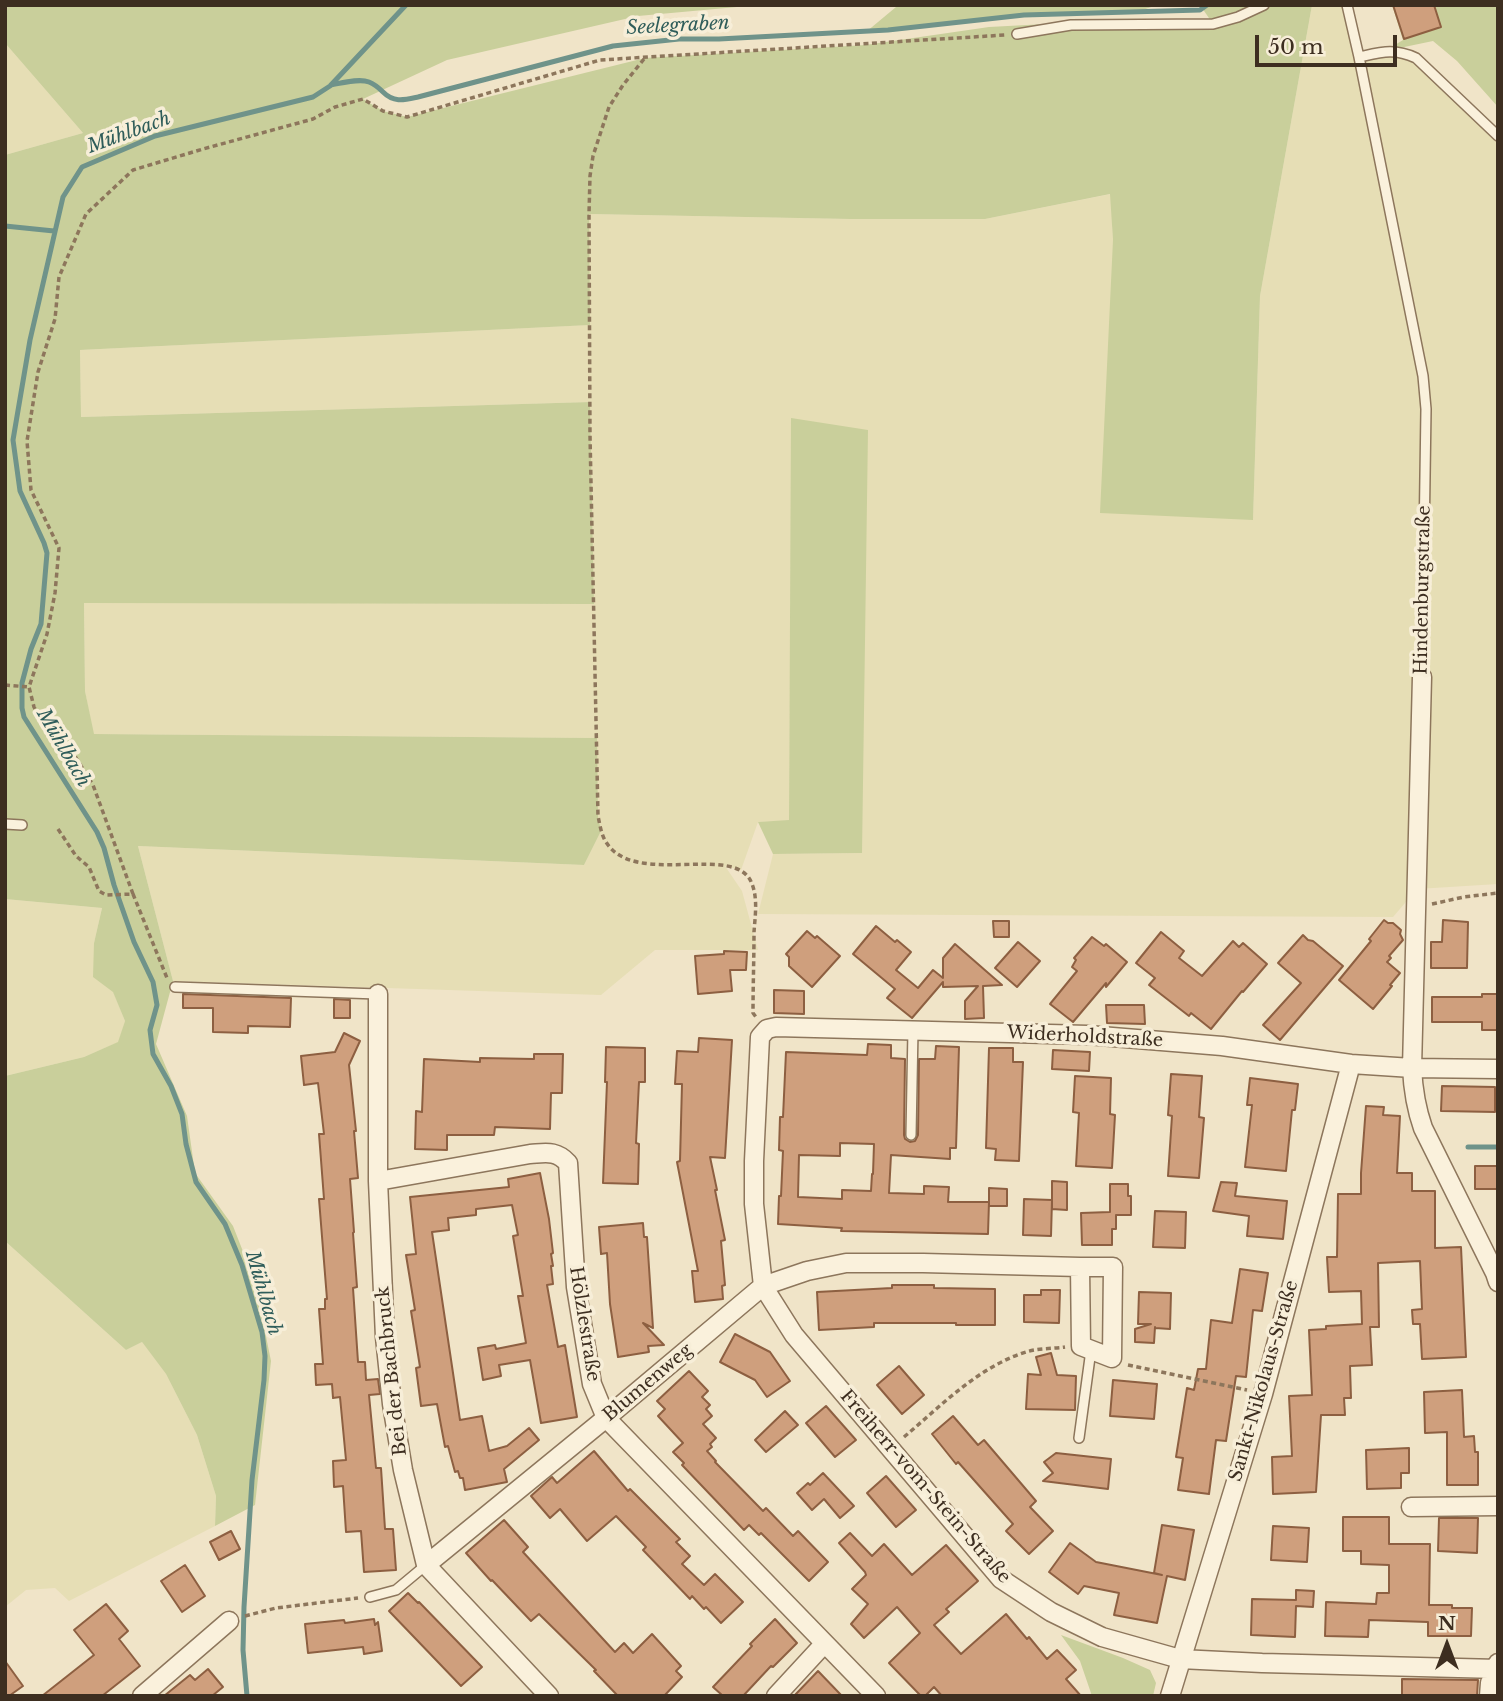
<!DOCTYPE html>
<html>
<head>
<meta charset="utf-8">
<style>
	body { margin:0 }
	#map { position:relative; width:1503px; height:1701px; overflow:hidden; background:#f0e4c8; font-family:"Libre Baskerville",serif }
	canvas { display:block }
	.frame { position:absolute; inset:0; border:7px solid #3d2e20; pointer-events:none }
	.north { position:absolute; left:1412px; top:1610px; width:70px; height:70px; -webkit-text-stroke:5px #f7eed8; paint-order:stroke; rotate:0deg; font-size:19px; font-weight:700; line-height:28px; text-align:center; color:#3d2e20 }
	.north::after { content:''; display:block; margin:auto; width:24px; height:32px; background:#3d2e20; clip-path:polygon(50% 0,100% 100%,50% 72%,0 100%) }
	.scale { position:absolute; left:1255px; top:35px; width:142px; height:32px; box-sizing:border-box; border:4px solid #3d2e20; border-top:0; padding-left:9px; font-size:21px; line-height:24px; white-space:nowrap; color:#3d2e20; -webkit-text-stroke:5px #f7eed8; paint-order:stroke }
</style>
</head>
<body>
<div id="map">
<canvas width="1503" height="1701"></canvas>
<div class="frame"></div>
<div class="north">N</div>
<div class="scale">50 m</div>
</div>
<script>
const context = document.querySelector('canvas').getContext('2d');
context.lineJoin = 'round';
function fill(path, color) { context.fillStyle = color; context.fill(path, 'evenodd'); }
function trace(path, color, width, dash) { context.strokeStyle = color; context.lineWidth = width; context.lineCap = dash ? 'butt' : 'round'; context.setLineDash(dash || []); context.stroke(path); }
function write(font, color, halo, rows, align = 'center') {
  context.font = font + ' "Libre Baskerville",serif'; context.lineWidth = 7; context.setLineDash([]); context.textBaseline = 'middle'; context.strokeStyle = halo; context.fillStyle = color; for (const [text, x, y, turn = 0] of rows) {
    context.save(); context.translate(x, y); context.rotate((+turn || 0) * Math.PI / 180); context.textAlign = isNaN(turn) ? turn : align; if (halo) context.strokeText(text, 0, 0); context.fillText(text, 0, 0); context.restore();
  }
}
const farmland = new Path2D(`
	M1312,5H1341L1359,57L1385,51L1416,58L1498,138V884L1417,889L1393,917L758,914L773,854L861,853L792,418L789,821L758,822L741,870L725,866L742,891L758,950H655L601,995L173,981L138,846L584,865L601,831L598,816L596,738L93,734L85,691L84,602L594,604L590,402L81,417L80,350L589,325V214L850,219H985L1111,194L1113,240L1253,520L1260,296Z
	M5,43L83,133L5,155Z
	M5,899L102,908L94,943L125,1021L119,1042L84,1057L5,1076Z
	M5,1241L126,1350L142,1342L166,1374L197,1435L216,1496L215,1526L69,1601L55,1588L26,1590L5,1607Z`);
const green = new Path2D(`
	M5,5H759L638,16L447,60L363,99L383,111L407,117L645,58L865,45L989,27L1121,20L1211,21L1200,5H1312L1260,296L1253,520L1100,513L1113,240L1110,194L985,219H850L589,214L590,325L80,350L81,417L590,402L594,604L84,603L85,691L94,734L597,738L598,816L601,831L584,865L138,846L173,981L156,1044L187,1116L195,1173L233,1226L255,1282L271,1361L255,1505L215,1526L216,1496L197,1435L166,1374L142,1342L126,1350L5,1241V1076L84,1057L118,1042L125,1021L113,992L93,977L94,943L102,908L5,899V155L83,133L5,43Z
	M896,5H1157L1134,13L1023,15L866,32L896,7Z
	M1392,5H1498V107L1457,61L1433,41L1385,51L1403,40Z
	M791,418L868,430L862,853L773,854L758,822L789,820Z
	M1061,1635L1123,1658L1150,1670L1156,1683L1153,1696H1092L1080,1661Z`);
const stream = new Path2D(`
	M331,85C342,83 359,78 369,82C374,84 379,88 383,92C394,103 404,100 418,97L613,46L679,39H719L888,30L1024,15L1200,10L1207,5
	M5,226L54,231
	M1468,1147H1498
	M247,1696L243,1650L244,1607L252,1480L264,1380L265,1356L262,1332L242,1265L225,1224L196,1182L186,1144L182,1114L171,1086L153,1054L150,1030L157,1005L153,982L134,942L114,885L104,848L97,832L24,717L22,708V683L31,649L41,624L47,553L44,543L20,491L13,440L30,340L63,197L82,167L155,136L313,97L330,86L406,5`);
const building = new Path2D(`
	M1393,5H1434L1441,27L1404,39Z
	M1384,920L1388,923H1393L1401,930L1400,934L1403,940L1389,956L1391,958L1387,962L1400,973L1390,985L1392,986L1373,1009L1339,980L1371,941L1369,939Z
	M1443,920L1468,922L1467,968H1431V942H1442Z
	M993,921H1009V937H994Z
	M876,926L895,942L897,940L911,952L896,970L918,988L933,970L943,978V958L955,944L1002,985L983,986L984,1018L965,1019V1001L978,986L943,987V982L912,1018L887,998L895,989L853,954Z
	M807,931L815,938L817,936L840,956L812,987L789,966V957L786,954Z
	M1161,932L1184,951L1179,958L1202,976L1233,941L1239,947L1243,943L1267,964L1243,992L1242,991L1211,1029L1191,1013L1189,1016L1149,985L1155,978L1136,963Z
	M1303,935L1308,940L1313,941L1343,966L1280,1040L1263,1025L1301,983L1278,963Z
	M1092,937L1104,946L1106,944L1127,962L1106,987V983L1073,1022L1050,1004L1077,971L1072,967L1076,960L1074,958Z
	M1018,942L1040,961L1017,987L995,968Z
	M724,951L747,952L746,970H730L732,991L698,994L695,956L724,954Z
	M774,990L804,991V1014L774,1013Z
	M183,994L291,998L290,1027L248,1026V1033L213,1032V1008H183Z
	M1482,994H1498V1030H1482V1022H1432V997H1482Z
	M334,999L350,1000V1018H334Z
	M1106,1005H1144L1145,1024L1107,1023Z
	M344,1033L360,1041L349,1065L356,1131H354L358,1178L350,1179L354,1232L353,1233L357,1287L353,1288L358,1362H365L366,1380L378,1379L380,1394L369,1395L376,1468H381L385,1529H393L396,1570L364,1572L361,1531L346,1532L343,1486L334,1487L333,1461L346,1460L340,1397L333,1398L332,1384L316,1385L315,1364H323L319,1309H325V1299H327L319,1199H324L319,1134H324L318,1083L304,1085L301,1056L335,1052Z
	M699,1038L732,1040L725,1158L710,1157L717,1190H715L725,1240L721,1241L725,1285L722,1286L723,1299L695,1302L692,1271H698L677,1162L680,1161L682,1084H675L677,1051L698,1052Z
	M868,1044L891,1045V1058L905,1059L904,1135L905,1139L910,1142L915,1141L918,1135L919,1059H935L936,1046L959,1047L956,1148H950V1159L891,1155L889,1193L924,1194V1186L949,1187L948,1202H989L988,1234L841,1231L842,1228L778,1224L779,1196H781L783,1151L779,1150L780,1117H783L786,1052L867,1055ZM840,1143L874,1144L873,1174H872L871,1191L842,1190V1199L798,1197L799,1155L840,1156Z
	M606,1047L645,1048V1082H639L636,1143L639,1144L638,1184L603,1183L607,1082H605Z
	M989,1048H1013V1062H1023L1019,1161L995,1160L996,1149L986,1148Z
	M1053,1050L1090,1052L1089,1071L1052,1069Z
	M534,1054H563L562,1093H551L550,1129L495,1127L494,1135H447V1150L415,1149L416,1111L422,1112L424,1059L480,1062V1058L534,1059Z
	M1171,1074L1202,1076L1199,1117L1204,1118L1199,1178L1168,1176L1172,1116L1168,1115Z
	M1075,1076L1111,1078L1110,1114L1115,1115L1112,1168L1076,1166L1079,1113L1073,1112Z
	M1250,1078L1298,1084L1295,1110H1292L1286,1171L1245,1167L1252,1105H1247Z
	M1442,1086L1495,1087V1112L1441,1111Z
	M1366,1106L1384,1107L1383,1115L1400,1116L1397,1173H1412V1191H1435V1248L1461,1247L1466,1357L1422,1359L1420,1324H1413L1412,1310L1422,1309L1420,1261L1378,1263L1379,1327H1370L1372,1365L1350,1366L1351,1398H1344L1345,1415H1321L1316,1492L1273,1494L1272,1457L1292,1456L1289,1396L1312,1395L1309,1330L1326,1329V1326L1362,1324L1361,1291L1329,1292L1327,1257H1337L1338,1194H1361V1173Z
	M1475,1166H1498V1189H1475Z
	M540,1173L549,1219L553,1253L551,1254L553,1266H551L553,1284L547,1285L558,1347L565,1345L577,1417L541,1423L530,1360L499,1365L501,1376L483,1380L478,1348L495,1345L496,1349L526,1343L518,1296H523L513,1236L518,1235L512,1205L476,1209V1215L448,1218L449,1230L432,1232L460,1420L482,1416L489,1451L507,1446L529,1428L539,1440L504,1469L507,1482L465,1490L463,1478H460L458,1471L455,1472L448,1446L445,1447L437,1404L421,1406L416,1368L420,1367L411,1311L415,1310L406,1255L416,1254L410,1197L509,1187L508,1179Z
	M1052,1181L1067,1182V1210L1052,1209Z
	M1221,1182L1237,1183L1235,1196L1287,1201L1283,1239L1247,1236L1249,1216L1213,1211Z
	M1110,1184H1128V1196H1131V1215H1116V1229H1112V1245H1082L1081,1213L1110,1212Z
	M989,1188L1007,1189V1206H989Z
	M1024,1199L1052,1200L1051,1236L1023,1235Z
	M1155,1211L1186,1212L1185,1248L1153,1247Z
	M643,1223L644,1237H647L653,1328L643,1323L664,1345L648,1346L649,1352L618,1357L610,1304L607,1253L601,1254L599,1227Z
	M1240,1269L1268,1273L1262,1311L1253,1310L1246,1377L1236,1376L1226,1441L1216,1440L1209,1494L1178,1490L1183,1458L1176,1457L1187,1388L1194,1390L1198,1369H1206L1211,1320L1232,1323Z
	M892,1285H934V1288L995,1289V1325H956V1323H874V1327L819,1330L817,1292L892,1288Z
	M1041,1290H1060L1059,1323L1024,1322V1295H1041Z
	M1139,1292L1171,1293L1170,1329L1155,1328V1327L1154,1343L1135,1342V1329L1151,1324H1138Z
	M735,1334L770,1352L790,1381L767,1397L755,1380L720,1362Z
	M1051,1353L1057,1375L1076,1376L1075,1410L1026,1409L1028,1374L1041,1375L1036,1357Z
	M899,1366L924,1395L902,1414L877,1385Z
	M689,1371L708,1391L702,1397L710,1405L706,1409L712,1416L703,1424L716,1438L710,1444L712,1447L707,1451L716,1461L715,1462L763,1511L766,1508L793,1536L798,1531L828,1562L809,1581L761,1533L759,1535L749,1525L744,1530L682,1465L684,1463L673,1452L683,1443L658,1416L665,1409L657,1401Z
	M1113,1380L1157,1384L1154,1419L1110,1416Z
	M1462,1390L1464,1437L1474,1436L1475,1452H1478V1485H1447V1432L1425,1433L1424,1392Z
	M826,1406L856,1440L835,1457L806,1423Z
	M785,1411L798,1425L766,1452L755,1440Z
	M953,1416L978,1445L984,1440L1036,1501L1030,1507L1053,1531L1029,1554L1006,1531L1013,1524L958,1462L956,1464L932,1434Z
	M1409,1448V1473H1401V1488L1367,1489L1366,1450Z
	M594,1451L628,1491L630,1489L680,1539L676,1542L690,1556L682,1564L704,1585L715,1574L743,1602L721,1623L706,1607L704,1609L692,1596L690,1599L643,1550L646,1547L616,1516L587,1541L560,1509L550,1518L531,1496L552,1477L557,1483Z
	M1056,1453L1111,1459L1108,1489L1043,1481L1053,1473L1044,1462Z
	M823,1473L854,1506L840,1518L824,1499L812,1510L797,1493L808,1483L810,1485Z
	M886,1476L916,1510L896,1527L867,1493Z
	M1343,1517H1389V1544H1430L1429,1605H1452V1608H1472L1471,1636H1428V1622L1369,1620L1368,1637L1325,1636L1326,1602L1376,1604L1377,1593H1389V1565L1361,1564V1551H1343Z
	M1439,1518H1478L1477,1553L1438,1551Z
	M504,1520L528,1547L523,1552L615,1652L624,1643L633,1653L652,1634L681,1666L676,1671L682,1677L664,1696H618L594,1671L596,1670L539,1614L531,1621L492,1580L491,1581L466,1553Z
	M1162,1525L1194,1530L1185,1580L1167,1576L1157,1623L1114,1615L1119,1593L1084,1586L1078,1594L1049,1572L1070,1543L1096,1562L1162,1575L1154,1573Z
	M1273,1526L1309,1528L1307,1562L1271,1560Z
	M231,1531L240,1549L219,1560L210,1542Z
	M850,1533L872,1556L884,1544L912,1575L946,1545L978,1581L946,1609L949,1612L934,1625L961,1654L1006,1614L1027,1639L1029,1637L1047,1659L1057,1650L1076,1670L1066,1679L1081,1696H942L934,1687L925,1696H921L889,1663L920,1633L897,1607L864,1638L851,1624L868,1604L852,1589L866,1575L865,1572L839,1543Z
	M185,1565L205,1596L182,1612L161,1581Z
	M1296,1590L1314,1591L1313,1607L1296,1606L1295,1637L1251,1635L1252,1599L1296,1600Z
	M408,1593L418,1603L419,1602L482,1667L461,1686L389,1611Z
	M106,1604L128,1631L119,1639L140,1666L102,1696H42L94,1655L74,1630Z
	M374,1619L375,1625L378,1622L382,1651L364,1654L363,1647L308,1653L305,1624L344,1620L345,1623Z
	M775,1619L797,1643L773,1667L771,1666L743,1696H723L713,1687L752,1646L750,1644Z
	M5,1661L23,1686L9,1696H5Z
	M208,1669L223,1687L212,1696H164L190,1675L195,1680Z
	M818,1671L842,1696H794Z
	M1402,1679L1478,1680L1477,1696H1402Z`);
const path = new Path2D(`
	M644,59L623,85L609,107L593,156L590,176L589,214L590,435L598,816C600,825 601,834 606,842C635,889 737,841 752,884C758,899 755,917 754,932C754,959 753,986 753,1013L756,1017
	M5,685L29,687
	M58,829L76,856L89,867L99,891L106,895L133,894L167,978
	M133,894L93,785L73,753L42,722L34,707L29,687L47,634L55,593L59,548L31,490L27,441L38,372L55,319L59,277L86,214L133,170L203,149L313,119L335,107L363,99L383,111L407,117L600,60L1005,35
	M1432,904L1464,897L1498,893
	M1128,1365L1247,1390
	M904,1437C942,1405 978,1367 1026,1352C1038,1348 1052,1349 1065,1347
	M245,1616L276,1608L358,1598`);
const service = new Path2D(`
	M1347,5L1359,57
	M1017,34L1071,25L1213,24L1238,17L1264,5
	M1422,677L1426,409L1423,376L1359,57C1382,52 1394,48 1416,58L1498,136
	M5,824L22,825
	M175,987L378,994
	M911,1135L913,1030
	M1079,1438L1091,1350
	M370,1597L396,1590L426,1565`);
const minor = new Path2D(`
	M1422,677L1412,1068C1413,1089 1416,1108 1423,1128L1495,1273L1498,1282
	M378,994V1181L385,1337L392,1404L403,1470L426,1565L549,1696
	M1498,1069L1412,1068L1351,1064L1222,1046L1088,1035L776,1027L767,1029L760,1037L754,1161V1204L763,1286L794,1335L1001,1579L1051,1612L1102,1637L1180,1659L1262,1663L1498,1669
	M378,1181L530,1154C546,1153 556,1150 568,1163L576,1287L592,1384L606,1418L876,1696
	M1411,1507L1498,1506
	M426,1565L606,1418L763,1286L807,1271L846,1263H923L1080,1267L1081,1346L1112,1358L1113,1267H1080
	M142,1696L229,1621
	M776,1696L824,1644
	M1170,1696L1263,1394L1351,1064
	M1489,1696L1490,1683L1498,1669V1663`);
const streetNames = [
	["Hindenburgstraße",1423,590,-89],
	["Widerholdstraße",1085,1037,3],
	["Hölzlestraße",584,1324,81],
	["Bei der Bachbruck",392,1371,-96],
	["Sankt-Nikolaus-Straße",1264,1381,-74],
	["Blumenweg",648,1383,-40],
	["Freiherr-vom-Stein-Straße",925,1487,49]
];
const waterNames = [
	["Seelegraben",678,26,-3],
	["Mühlbach",129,133,-20],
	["Mühlbach",63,748,60],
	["Mühlbach",263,1293,74]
];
fill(farmland, '#e6deb5');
fill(green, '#c9cf9b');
trace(stream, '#6f938a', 5);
fill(building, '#cf9f7d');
trace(building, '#8d5f41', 2);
trace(service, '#8d765c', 12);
trace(minor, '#8d765c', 21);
trace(path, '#8d765c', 3.5, [5, 3.5]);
trace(service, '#faf1dc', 9);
trace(minor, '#faf1dc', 18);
write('18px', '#3d2e20', '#f7eed8', streetNames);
write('italic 19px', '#2f5d5a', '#f7eed8', waterNames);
</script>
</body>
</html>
